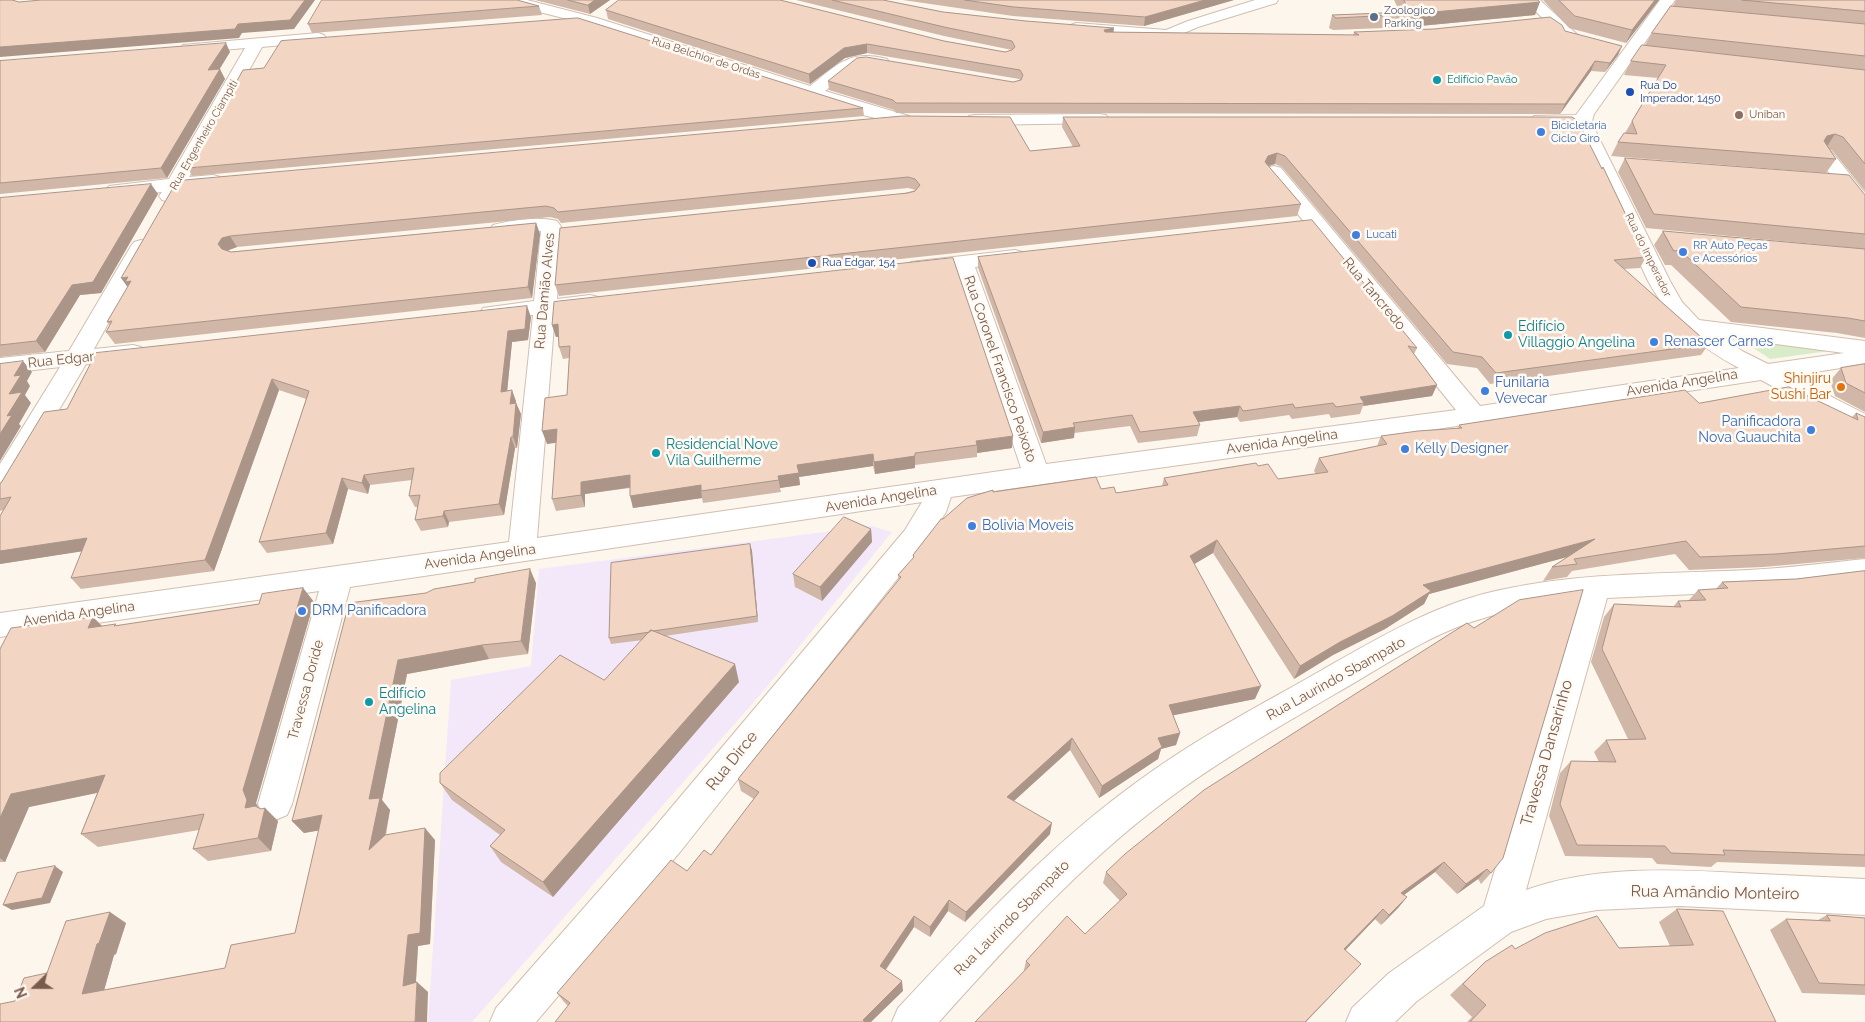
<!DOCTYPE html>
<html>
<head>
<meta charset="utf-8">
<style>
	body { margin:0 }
	#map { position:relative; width:1865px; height:1022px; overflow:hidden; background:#fdf6ec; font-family:Raleway,sans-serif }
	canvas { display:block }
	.north { position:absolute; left:10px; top:962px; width:50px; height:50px; -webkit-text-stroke:4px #fffaf3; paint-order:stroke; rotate:248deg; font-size:14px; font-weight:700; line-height:20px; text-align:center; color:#7a5c4d }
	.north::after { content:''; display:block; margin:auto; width:18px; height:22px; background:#7a5c4d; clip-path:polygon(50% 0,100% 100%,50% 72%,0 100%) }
</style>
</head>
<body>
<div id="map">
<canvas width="1865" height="1022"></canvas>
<div class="north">N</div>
</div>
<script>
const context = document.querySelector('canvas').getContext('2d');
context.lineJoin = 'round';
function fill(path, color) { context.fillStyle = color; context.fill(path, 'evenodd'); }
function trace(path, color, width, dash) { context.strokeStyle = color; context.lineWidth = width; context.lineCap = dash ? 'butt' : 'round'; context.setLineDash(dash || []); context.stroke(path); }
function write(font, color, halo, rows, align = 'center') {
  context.font = font + ' Raleway,sans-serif'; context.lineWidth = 5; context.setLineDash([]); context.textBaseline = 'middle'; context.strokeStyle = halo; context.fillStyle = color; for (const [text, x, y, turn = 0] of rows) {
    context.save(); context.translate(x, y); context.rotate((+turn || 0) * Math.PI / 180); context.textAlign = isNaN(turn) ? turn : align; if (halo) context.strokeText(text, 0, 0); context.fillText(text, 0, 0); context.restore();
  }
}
const education = new Path2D(`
	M871,526L892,532L760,695L472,1022H428L451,680L531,666L539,569Z`);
const green = new Path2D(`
	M1740,339L1844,349L1770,359Z`);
const minor = new Path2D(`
	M502,0H527L597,18L810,86C837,65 849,49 887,59L889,62L887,65L857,66L825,91L909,116L912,120L909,124L903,125L859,114L587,24L504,3Z
	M1255,0H1278L1276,3L1198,27L1168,40L1076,33L1071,31L1068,28L1071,25L1076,23L1166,30L1188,21Z
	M1524,0H1540L1582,39L1584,42L1582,45H1570Z
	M1660,0H1675L1594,114L1592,121L1595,130L1670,281L1682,302L1699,320L1865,341V364L1791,376L1865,414V434L1856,431L1761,380L1437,429L951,497L946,512L925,544L680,852L536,1022H490L496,1008L654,828L905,530L922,502L350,587L292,804L287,815L275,820L263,815L258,804L319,591L0,637V613L509,542L533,315L491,320L483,318L480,313L483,308L534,301L541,231L500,235L493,233L490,229L493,225C511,220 538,216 557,221L562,228L557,299L590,295L598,297L601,302L598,307L555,313L537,538L1021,468L955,269L919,273L911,272L908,267L911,262L919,261L1015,250L1022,252L1026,256L1022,260L975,267L1046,464L1456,410L1267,176L1264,172L1267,168L1274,166L1281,168L1480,406L1739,368C1697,346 1671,322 1648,281L1576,126L1534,124L1531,120L1534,116L1576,115ZM1723,337L1844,353L1768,364L1742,351Z
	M318,33L324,35L326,38L324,41L262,47L189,177L213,175L220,177L223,181L220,185L182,190L176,200L169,202L162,200L159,196L162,192L116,196L109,194L106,190L109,186L169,179L245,48L189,53L183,51L181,48L183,45Z
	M1100,114L1106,115L1109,119L1106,123L975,125L969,124L966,120L969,116L975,115Z
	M1825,150L1832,152L1865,193V212L1858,210L1816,156L1818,152Z
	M141,240L148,242L151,246L94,349L133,345L141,347L145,352L141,357L86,364L10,493L0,496V464L60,367L0,374V358L69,351L131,246L134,242Z
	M1865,559V581L1783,590L1607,598L1526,890C1593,866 1669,869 1740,873C1782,875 1823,877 1865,879V915L1680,906L1597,910L1546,919L1511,932L1417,1001L1395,1022H1346L1352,1008L1389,973L1484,906L1576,601H1572C1542,605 1512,609 1484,618C1430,633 1383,667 1335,694C1277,728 1218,761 1164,802C1080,865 1009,944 939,1022H892L898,1008C974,927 1050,844 1141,779C1198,737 1261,705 1322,670C1380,637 1438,602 1505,589C1585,572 1667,574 1749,570C1788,568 1826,563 1865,559Z`);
const wall = new Path2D(`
	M535,0H610L590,14Z
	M796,0H883L943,12L1114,32L1353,35L1354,32L1565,31L1622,46L1618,55L1605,72L1591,71L1560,114L896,113L894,110L829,90L828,81L1013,82L1020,80L1019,79L867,53L845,58L810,84L608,19L606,10L944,41L1005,52L1012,50L944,36Z
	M903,0H1234L1144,26L1013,16Z
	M1394,0H1538L1535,15L1409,27L1333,30L1329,28L1332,15L1400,12Z
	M1543,0H1659L1626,43L1569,28Z
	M1676,0H1865V191L1833,151L1829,149L1836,159L1826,173L1611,156L1618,142L1625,133L1632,121L1658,78L1624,75L1631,61L1645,45L1652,33L1673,6Z
	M539,6L542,15L312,33L308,24Z
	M230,52L219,69L225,79L167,178L0,194V61Z
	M863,108L864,116L192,176L188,168Z
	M1063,117H1572L1646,257L1640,268L1624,269L1709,344L1701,355L1490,384L1477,368L1447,364L1282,167L1275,164L1268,166L1301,204L1297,216L559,296L555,285L916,190L908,188L561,223L558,219L550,217L237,247L229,250L228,251L231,252L536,223L540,234L532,298L115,344L106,332L110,325L107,322L128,288L177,181L1030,151L1073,147L1062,127Z
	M1625,158L1865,195V249L1646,228L1618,172Z
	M158,194L101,293L80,295L45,352L0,357V198Z
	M1663,231L1865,249V338L1837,333L1731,322L1671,265H1665L1654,245Z
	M978,257L1417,348L1414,354L1437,385L1432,396L1363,406L1360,414L1331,418L1329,414L1292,419L1289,415L1240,422L1237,417L1199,422L1200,425L1197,436L1138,443L1130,426L1074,433V438L1041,443L978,268Z
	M531,317L528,340L512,342L507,391L516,401V403L521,414L517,448H515L504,515L449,522L448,527L421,531L415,520L418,507H415L409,496L412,480L370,485L368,494L348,489L333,544L267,553L259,542L306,399L279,390L214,571L81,589L71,578L82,551L0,564V516L3,510L0,511V483H1L67,409Z
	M552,325L1012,448L977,453V457L915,465V468L875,474L873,466L799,477L800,485L780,488L781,492L703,503L702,498L633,508L630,488L585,494V507L556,511L552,499L556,442L547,444L567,395L569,358L563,359L559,347V337H556Z
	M1865,364V412L1835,396L1830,381L1841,368Z
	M1699,403L1852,417L1856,413L1865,417V558L1763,567L1689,570L1675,554L1572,571L1567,577L1543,581L1552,567L1567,557L1429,594L1424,604L1385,629L1333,655L1294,679L1213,553L1194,564L1255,699L1173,715L1180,733L1176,745L1161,749L1158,759L1099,798L1070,750L1014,801L1050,834L965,922L948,911L930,937L914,927L886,970L903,991L568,1006L564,1002L557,993L687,871L711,855L754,799L741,791L738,779L899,580L898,575L913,559V555L943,519L993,492L1101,489L1116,493L1162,486L1164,478L1258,466L1278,479L1316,474L1314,471L1319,458L1377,446L1381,436L1458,428L1459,425Z
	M871,529L872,542L822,601L795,587L793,574Z
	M750,544L752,551L758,622L665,636L739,682L553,897L501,862L490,846L500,835L452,800L440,783L604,680L643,640L611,644L609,638Z
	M1865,571V867L1717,862L1711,867L1657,864L1652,858L1565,856L1549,816L1560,773L1571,761L1599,762L1594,752L1606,740L1628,739L1591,662L1604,617L1614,604L1673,607L1678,601H1688L1698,590L1716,589L1722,582L1796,579Z
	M536,583L528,654L489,659L407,674L382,800L390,810L386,835L435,840L430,944L418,946L416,982L428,992L15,1001L47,973L126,923L116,954L114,955L104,990L225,968L295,933L319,830L304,833L292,821L349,603Z
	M303,588L314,602L256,803L258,807L261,809L265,808L278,821L271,851L208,861L193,849L199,830L98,847L81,834L97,793L29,807L5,862H0V649L93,617L102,626H118L259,604Z
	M1467,623L1491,873L1481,884L1478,879L1457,894L1435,872L1404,895L1407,897L1398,908L1381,925L1375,919L1345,950L1361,964L1353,973L1024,970L1026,961L1085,934L1120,901L1103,883L1106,872Z
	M1677,909L1776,1022H1467L1472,1017L1450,995L1485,962L1515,949L1619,948L1670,946L1659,922Z
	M1827,915L1865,918V995L1802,993L1770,930L1786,919L1818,920Z`);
const shadedWall = new Path2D(`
	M305,0H315L294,29L242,33L239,38L0,57V47L238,24Z
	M595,0H610L590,14L588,5Z
	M1205,0H1234L1144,26L1145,17Z
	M1655,0H1659L1626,43L1632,30Z
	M1540,2L1535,15L1409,27L1413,14Z
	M1114,28L1113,37L1103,40L1104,30Z
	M226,43L230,52L213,80L208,70Z
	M867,44V53L845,58L810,84L809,74L844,48Z
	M1622,46L1618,55L1605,72L1610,63Z
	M1595,61L1591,71L1560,114L1565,104Z
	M220,69L225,79L167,178L161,168Z
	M1835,134L1826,148L1817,150L1827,136Z
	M1277,153L1275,164L1266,167L1265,162L1268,156Z
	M151,184L158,194L101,293L80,295L45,352L36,341L72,285Z
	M536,223L540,234L532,298L528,287Z
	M230,236L237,247L229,250L224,255L218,244L222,238Z
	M128,277L131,281L129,289L121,278Z
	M527,306L531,317L528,340L512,342L506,403L501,392L508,331Z
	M558,324L562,336L556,337L552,325Z
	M23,361L32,372L27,381L30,386L25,395L31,403L19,424L21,426L0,461V434L7,416L9,394L14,376Z
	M272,379L279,390L214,571L205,560Z
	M1437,385L1432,396L1363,406L1364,403L1360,397Z
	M512,390L516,401L514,415L510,404Z
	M516,403L521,414L517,448L513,437Z
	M1240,406L1237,417L1191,423L1193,412Z
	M1075,427L1074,438L1041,443L1043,432Z
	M557,429L562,442L547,444L542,431Z
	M1013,436L1012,448L977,453V445L976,441Z
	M511,437L515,448L504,515L499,504Z
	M873,454V466L799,477L800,485L780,488L778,476L797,465Z
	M915,456V468L875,474L874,462Z
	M364,475L370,485L368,494L362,483Z
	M630,475L633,487L585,494V507L581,495V482Z
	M342,478L348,489L333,544L326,533Z
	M701,485V491L702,498L633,508L630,496Z
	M444,511L449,522L448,527L443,516Z
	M871,529L872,542L822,601L820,587Z
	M87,538L97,549L0,564V551Z
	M1595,539L1586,552L1429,594L1424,604L1385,629L1333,655L1294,679L1300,666L1423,585Z
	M1217,540L1213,553L1186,569L1190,556Z
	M750,544L752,551L758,622L757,616Z
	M530,569L536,583L528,654L521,641Z
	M303,588L314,602L256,803L260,813L245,808L243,790Z
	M93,617L107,631L88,628Z
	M482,645L489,659L407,674L382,800L390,810L380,862L369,850V799L398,660Z
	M735,664L739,682L553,897L543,882Z
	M1261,686L1255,699L1165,717L1169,705Z
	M1180,733L1176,745L1161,749L1158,759L1099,798L1102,786L1158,738Z
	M1072,738L1070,750L1005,809L1007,797Z
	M105,775L120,788L29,807L5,862L0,858V818L11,794Z
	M265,808L278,821L271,851L258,838Z
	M322,815L334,828L304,833L292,821Z
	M1052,823L1050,834L965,922L966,912Z
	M425,828L435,840L430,944L418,946L415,996L403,986L408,935Z
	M1444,862L1435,872L1393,903L1401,893Z
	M55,866L63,872L50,903L12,910L3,905Z
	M1487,869L1478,879L1457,894L1466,884Z
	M1407,897L1398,908L1381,925L1389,915Z
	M949,900L948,911L930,937V927Z
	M1383,909L1375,919L1337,959L1344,949Z
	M110,912L126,923L116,954L114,955L100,1005L82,994L97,944Z
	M914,916V927L881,976L880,966Z
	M1361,964L1306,1022H1305Z
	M902,981L903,991L871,1022H863V1020Z
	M417,982L428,992L427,1022H415Z`);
const building = new Path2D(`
	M0,0H12L19,2L41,0H305L290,20L238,24L235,29L0,47Z
	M322,0H517L539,6L308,24Z
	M568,0H595L588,5Z
	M619,0H780L944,41L1005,52L1012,50L1015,47L1012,41L944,27L832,0H883L943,12L1026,21L1114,28L1104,30L1105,32L1359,35L1354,32L1434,29L1550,17L1562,25L1565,31L1622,46L1610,63L1595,61L1565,104L896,103L893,100L828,81L857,58L866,57L1013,82L1021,80L1023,75L1020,70L867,44L844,48L809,74L606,10Z
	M965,0H1205L1145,17L1014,7Z
	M1404,0H1538L1540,2L1413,14L1336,18L1332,15L1410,12Z
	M1559,0H1655L1632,30L1575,16Z
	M1742,0H1865V11Z
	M1671,6L1865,24V56L1652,33Z
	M578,18L863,108L188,168L243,70L264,68L281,41Z
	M226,43L208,70L220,69L161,168L0,183V61Z
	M1642,45L1865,70V164L1843,137L1835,134L1827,136L1824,141L1836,159L1618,142L1624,133L1637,134L1632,121L1666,65L1631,61Z
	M903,116L1010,117L1030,151L1080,146L1063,117H1572L1578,121L1602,169L1603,167L1646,257L1614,260L1709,344L1496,373L1482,357L1453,352L1285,156L1277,153L1268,156L1265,162L1301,204L555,285L560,228L908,193L915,191L920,185L915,179L908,177L558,212L554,208L546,206L230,236L222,238L218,244L222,249L231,252L536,223L528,287L106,332L112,321L107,322L131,281L125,282L128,277L121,278L177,181Z
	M1625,158L1849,175L1865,195V234L1654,214Z
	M151,184L93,282L72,285L36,341L0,345V198Z
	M1312,220L1417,348L1408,346L1437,385L1360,397L1364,403L1336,407L1333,403L1295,408L1293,404L1243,411L1240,406L1193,412L1200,425L1140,432L1132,415L1073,423L1075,427L1043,432L978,257Z
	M1663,231L1865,249V321L1848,318L1741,307L1680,250L1674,251Z
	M953,258L1013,436L976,441L977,445L915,453V456L874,462L873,454L797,465L799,473L778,476L779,480L701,491V485L630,496V475L581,482V495L552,499L557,429L542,431L545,398L567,395L570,346L559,347L558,324L552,325L554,302Z
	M527,306L525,329L508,331L501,392L512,390L510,404L516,403L513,437H511L499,504L444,511L443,516L415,520L420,495L409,496L414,468L364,475L362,483L342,478L326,533L259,542L309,391L272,379L205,560L71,578L87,538L0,551V516L11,497L0,499V483H1L44,412L67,409L96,353Z
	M23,361L14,376L21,375L9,394L22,392L7,416L12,415L0,434V364Z
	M1865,364V393L1846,383L1841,368Z
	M1789,387L1858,420L1856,413L1865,417V546L1776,554L1700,557L1686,541L1574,559L1577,564L1552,567L1595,539L1423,585L1431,591L1392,616L1340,642L1300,666L1217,540L1190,556L1261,686L1169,705L1180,733L1158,738L1162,747L1102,786L1072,738L1007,797L1052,823L966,912L949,900L930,927L914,916L880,966L902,981L863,1020L865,1022H555L570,1003L557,993L671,860L687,871L704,850L711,855L759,792L738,779L901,577L898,575L914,557L913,555L941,519H943L967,498L993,490V492L1096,477L1101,489L1114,487L1116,493L1168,485L1164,478L1256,463L1258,466L1268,464L1278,479L1328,472L1319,458L1387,444L1381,436L1418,431L1462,428L1459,425L1685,390L1699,403Z
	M844,517L871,529L820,587L793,574Z
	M750,544L757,616L653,631L651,630L650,632L609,638L611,563Z
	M530,569L521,641L482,645L398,660L369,799L380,798L369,850L385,835L425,828L420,933L408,935L403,986L417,982L415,1022H0V1004L15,1001L24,978L47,973L66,921L110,912L99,943L97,944L82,994L225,968L231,945L295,933L322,815L292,821L349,603L426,593L434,589L475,582V579Z
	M1865,571V855L1723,850L1725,855L1671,853L1665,846L1577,845L1560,804L1571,761L1616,762L1606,740L1646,739L1602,649L1614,604L1681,607L1678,601L1706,600L1698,590L1728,588L1722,582L1796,579Z
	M303,588L243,790L247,800L245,808L255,806L261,809L265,808L258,838L193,849L204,814L81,834L105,775L11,794L0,818V649L11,628L93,617L88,628L116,624L114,626L259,604L262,594Z
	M1583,590L1503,858L1491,873L1487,869L1466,884L1444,862L1401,893L1407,897L1389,915L1383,909L1344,949L1361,964L1305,1022H975L1030,965L1026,961L1067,916L1085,934L1127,894L1106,872L1125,854L1204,790L1467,623L1474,628L1519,600Z
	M651,630L735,664L543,882L490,846L505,830L440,783V773L560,655L604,680Z
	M55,866L42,898L3,905L17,873Z
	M1677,909L1723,911L1776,1022H1470L1486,1005L1463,984L1485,962L1512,945L1515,949L1545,933L1597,916L1619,948L1693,945Z
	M1827,915L1865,918V985L1819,983L1786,919L1830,921Z`);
const markers = [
	[1374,17,5,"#5c6f8a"],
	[1437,80,5,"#0f9aa8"],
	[1630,92,5,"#1a4fb4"],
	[1739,115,5,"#8d6e63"],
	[1541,132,5,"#3f7fe0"],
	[1356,235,5,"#3f7fe0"],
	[1683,252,5,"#3f7fe0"],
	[812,263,5,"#1a4fb4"],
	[1508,335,5,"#0f9aa8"],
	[1654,342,5,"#3f7fe0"],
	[1841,387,5,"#e8710a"],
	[1485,391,5,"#3f7fe0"],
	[1811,430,5,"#3f7fe0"],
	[1405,449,5,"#3f7fe0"],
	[656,453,5,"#0f9aa8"],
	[972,526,5,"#3f7fe0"],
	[302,611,5,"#3f7fe0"],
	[369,702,5,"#0f9aa8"]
];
const farServicenames = [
	["Zoologico",1384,11],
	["Parking",1384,24]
];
const farStreetnames = [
	["Rua Belchior de Ordas",706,58,18],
	["Rua Engenheiro Ciampiti",204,135,-60],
	["Rua do Imperador",1648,255,64]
];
const farCulturenames = [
	["Edifício Pavão",1447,80]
];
const farTransitnames = [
	["Rua Do",1640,86],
	["Imperador, 1450",1640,99],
	["Rua Edgar, 154",822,263]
];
const farEducationnames = [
	["Uniban",1749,115]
];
const farShopnames = [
	["Bicicletaria",1551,126],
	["Ciclo Giro",1551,139],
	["Lucati",1366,235],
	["RR Auto Peças",1693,246],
	["e Acessórios",1693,259]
];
const streetNames = [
	["Rua Damião Alves",545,291,-85],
	["Rua Tancredo",1374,294,50],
	["Rua Edgar",61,360,-6],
	["Rua Coronel Francisco Peixoto",1000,369,71],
	["Avenida Angelina",1682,383,-9],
	["Avenida Angelina",1282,442,-8],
	["Avenida Angelina",881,499,-9],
	["Avenida Angelina",480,557,-8],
	["Avenida Angelina",79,614,-8],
	["Rua Laurindo Sbampato",1336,679,-29],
	["Travessa Doride",306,690,-75],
	["Rua Laurindo Sbampato",1012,918,-45]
];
const cultureNames = [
	["Edifício",1518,327],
	["Villaggio Angelina",1518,343],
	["Residencial Nove",666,445],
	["Vila Guilherme",666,461],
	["Edifício",379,694],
	["Angelina",379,710]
];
const shopNames = [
	["Renascer Carnes",1664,342],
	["Funilaria",1495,383],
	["Vevecar",1495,399],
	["Panificadora",1801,422,"right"],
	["Nova Guauchita",1801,438,"right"],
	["Kelly Designer",1415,449],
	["Bolivia Moveis",982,526],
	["DRM Panificadora",312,611]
];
const foodNames = [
	["Shinjiru",1831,379],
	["Sushi Bar",1831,395]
];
const nearStreetnames = [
	["Travessa Dansarinho",1547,753,-74],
	["Rua Dirce",732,761,-51],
	["Rua Amândio Monteiro",1715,893,1]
];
fill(education, '#f3e8fa');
fill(green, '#d8ecc9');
trace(minor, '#d1beb0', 2);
fill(minor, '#fff');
fill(wall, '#d1b7a8');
fill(shadedWall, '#aa9588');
fill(building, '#f3d5c3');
trace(building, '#aa9588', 1);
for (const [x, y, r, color] of markers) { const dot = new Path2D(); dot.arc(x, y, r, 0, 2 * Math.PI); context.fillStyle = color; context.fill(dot); trace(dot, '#fffaf3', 2); }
write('11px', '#4e5e75', '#fffaf3', farServicenames, 'left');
write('11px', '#7a5c4d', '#fffaf3', farStreetnames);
write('11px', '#0d838f', '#fffaf3', farCulturenames, 'left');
write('11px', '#164399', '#fffaf3', farTransitnames, 'left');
write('11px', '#785e54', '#fffaf3', farEducationnames, 'left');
write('11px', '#366cbe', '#fffaf3', farShopnames, 'left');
write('14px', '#7a5c4d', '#fffaf3', streetNames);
write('14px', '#0d838f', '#fffaf3', cultureNames, 'left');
write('14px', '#366cbe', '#fffaf3', shopNames, 'left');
write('14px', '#c56008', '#fffaf3', foodNames, 'right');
write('16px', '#7a5c4d', '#fffaf3', nearStreetnames);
</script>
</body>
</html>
